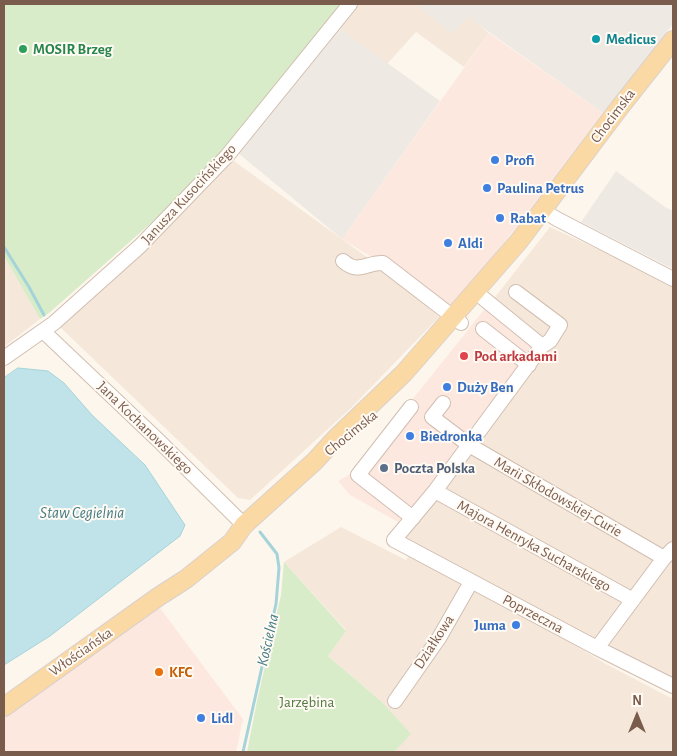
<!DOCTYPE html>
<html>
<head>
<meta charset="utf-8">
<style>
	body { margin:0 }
	#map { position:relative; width:677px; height:756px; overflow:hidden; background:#fdf6ec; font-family:"Alegreya Sans",sans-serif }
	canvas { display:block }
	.frame { position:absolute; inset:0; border:5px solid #7a5c4d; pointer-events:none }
	.north { position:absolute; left:612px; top:691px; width:50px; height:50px; -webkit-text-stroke:4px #fffaf3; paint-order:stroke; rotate:0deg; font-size:14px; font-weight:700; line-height:20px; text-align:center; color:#7a5c4d }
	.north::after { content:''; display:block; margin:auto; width:18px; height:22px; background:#7a5c4d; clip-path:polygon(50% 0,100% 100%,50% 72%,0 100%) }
</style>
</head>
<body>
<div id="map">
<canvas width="677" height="756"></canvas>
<div class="frame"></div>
<div class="north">N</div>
</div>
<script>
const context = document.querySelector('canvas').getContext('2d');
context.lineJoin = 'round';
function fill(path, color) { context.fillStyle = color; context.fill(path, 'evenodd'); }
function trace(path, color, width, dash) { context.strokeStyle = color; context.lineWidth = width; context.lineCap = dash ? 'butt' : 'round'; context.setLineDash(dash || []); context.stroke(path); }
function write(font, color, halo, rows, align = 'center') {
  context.font = font + ' "Alegreya Sans",sans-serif'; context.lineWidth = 4; context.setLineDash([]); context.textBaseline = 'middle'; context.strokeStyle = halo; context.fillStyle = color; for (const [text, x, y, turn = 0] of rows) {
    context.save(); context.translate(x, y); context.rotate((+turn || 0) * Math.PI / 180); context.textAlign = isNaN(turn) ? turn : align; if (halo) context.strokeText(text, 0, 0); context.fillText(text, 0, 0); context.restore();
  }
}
const residential = new Path2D(`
	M359,4H416L452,33L468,16L489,33L464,67L416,32L387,64L339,28Z
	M227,156L375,263L439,317L351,408L250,500L238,498L59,326Z
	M550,227L673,284V679L477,585L606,664L673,699V752H394L410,734L383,703L328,656L346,630L284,562L341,527L406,560L412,550L394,540L469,445L551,347L492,301Z
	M4,256L40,319L4,347Z`);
const commercial = new Path2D(`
	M489,33L603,113L465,294L452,306L342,239Z
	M487,306L538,346L468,441L398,522L350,495L338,481L349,475L420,390Z
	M160,608L243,719L236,752H4V718Z`);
const industrial = new Path2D(`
	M416,4H673V24L603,113L468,17L452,34Z
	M339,28L440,101L342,239L238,153Z
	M616,171L665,207L673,211V269L581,222Z`);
const green = new Path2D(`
	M4,4H350L227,156L49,313L40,319L4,256Z
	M284,562L346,631L328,656L383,703L411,734L394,752H247L257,701L281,595Z`);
const water = new Path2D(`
	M18,368L48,371L64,383L92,415L145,465L185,525L180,536L50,636L4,665V378Z`);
const stream = new Path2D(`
	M4,247L29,287L44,315
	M243,752L276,604L279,568L277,554L260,532`);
const minor = new Path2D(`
	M542,210L557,219L673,279
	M343,261C359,275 366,262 383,263L461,323
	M516,292L560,325L550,341L542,346L435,491L394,540L597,648L673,686
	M483,298L542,346
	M483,329L529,365
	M43,331L159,441L244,525
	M4,358L54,323L140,246L227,156L350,4
	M443,403L432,417L469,445L664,558
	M411,407L358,475L413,518
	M435,491L633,600
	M597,648L664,558L673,549
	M395,701L439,638L471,582`);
const major = new Path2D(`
	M4,707L158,597L186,579L232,542L244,525L315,461L336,438L404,373L519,241L620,107L673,40`);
const markers = [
	[596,39,5,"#0f9aa8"],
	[23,49,5,"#2e9e5b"],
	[495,160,5,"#3f7fe0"],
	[487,188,5,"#3f7fe0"],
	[500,218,5,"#3f7fe0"],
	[448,243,5,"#3f7fe0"],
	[464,356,5,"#e0444e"],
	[447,387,5,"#3f7fe0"],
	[410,436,5,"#3f7fe0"],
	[384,468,5,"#5c6f8a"],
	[516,625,5,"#3f7fe0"],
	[159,672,5,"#e8710a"],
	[201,718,5,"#3f7fe0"]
];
const cultureNames = [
	["Medicus",606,39]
];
const leisureNames = [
	["MOSIR Brzeg",33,49]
];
const streetNames = [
	["Chocimska",613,116,-53],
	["Janusza Kusocińskiego",189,194,-47],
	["Jana Kochanowskiego",145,428,44],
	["Chocimska",351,433,-39],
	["Marii Skłodowskiej-Curie",558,497,30],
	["Majora Henryka Sucharskiego",534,546,29],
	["Poprzeczna",533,614,28],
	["Działkowa",434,642,-57],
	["Włościańska",81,652,-35]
];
const shopNames = [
	["Profi",505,160],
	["Paulina Petrus",497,188],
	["Rabat",510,218],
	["Aldi",458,243],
	["Duży Ben",457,387],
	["Biedronka",420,436],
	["Juma",506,625,"right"],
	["Lidl",211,718]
];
const healthNames = [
	["Pod arkadami",474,356]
];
const serviceNames = [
	["Poczta Polska",394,468]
];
const foodNames = [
	["KFC",169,672]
];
const parkNames = [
	["Jarzębina",307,702]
];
const waterNames = [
	["Staw Cegielnia",82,513],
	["Kościelna",268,640,-77]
];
fill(residential, '#f5e8da');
fill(commercial, '#fde8e0');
fill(industrial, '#efe9e4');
fill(green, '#d8ecc9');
fill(water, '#bfe3e8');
trace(water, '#a5d3da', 1);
trace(stream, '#a5d3da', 3);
trace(minor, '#d1beb0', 16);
trace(major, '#dad1cd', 20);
trace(minor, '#fff', 14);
trace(major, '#fbd9a5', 18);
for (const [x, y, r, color] of markers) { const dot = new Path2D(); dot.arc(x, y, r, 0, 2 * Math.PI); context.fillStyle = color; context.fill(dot); trace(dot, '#fffaf3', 2); }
write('bold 15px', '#0d838f', '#fffaf3', cultureNames, 'left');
write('bold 15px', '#27864d', '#fffaf3', leisureNames, 'left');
write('15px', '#7a5c4d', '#fffaf3', streetNames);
write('bold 15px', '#366cbe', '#fffaf3', shopNames, 'left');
write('bold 15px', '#be3a42', '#fffaf3', healthNames, 'left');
write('bold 15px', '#4e5e75', '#fffaf3', serviceNames, 'left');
write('bold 15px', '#c56008', '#fffaf3', foodNames, 'left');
write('15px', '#537a41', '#fffaf3', parkNames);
write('italic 16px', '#437c86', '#fffaf3', waterNames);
</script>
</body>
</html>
